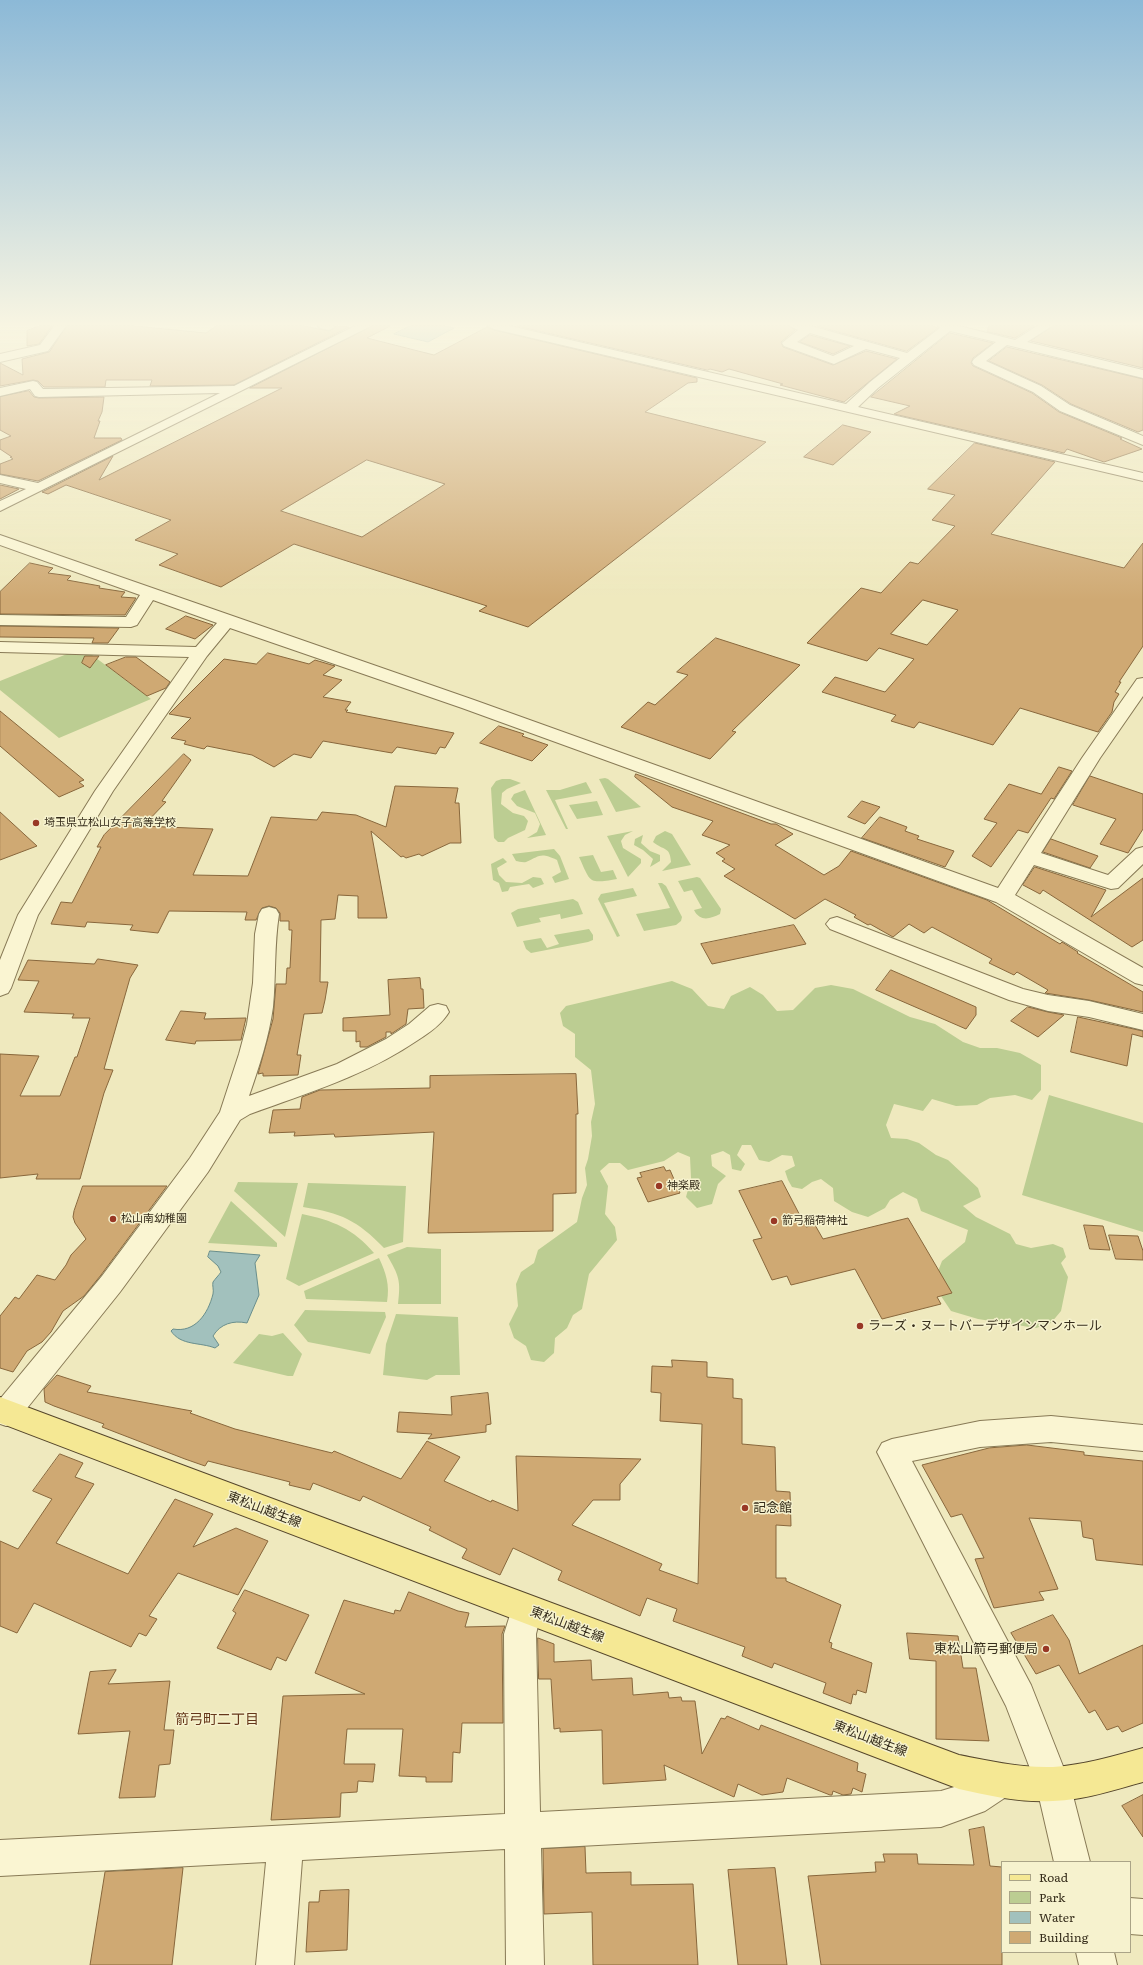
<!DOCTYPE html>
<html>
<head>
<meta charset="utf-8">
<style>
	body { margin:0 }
	#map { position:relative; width:1143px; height:1965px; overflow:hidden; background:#efe9be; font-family:Literata,serif }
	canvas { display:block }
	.legend { position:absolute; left:1001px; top:1861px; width:130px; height:92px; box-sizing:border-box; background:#f6f2ce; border:1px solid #aaa487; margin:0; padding:5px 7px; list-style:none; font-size:12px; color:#372e1c }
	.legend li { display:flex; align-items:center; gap:8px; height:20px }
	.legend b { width:20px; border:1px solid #aaa487 }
</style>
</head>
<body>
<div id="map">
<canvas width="1143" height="1965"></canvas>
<ul class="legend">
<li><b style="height:5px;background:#f5e894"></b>Road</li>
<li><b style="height:11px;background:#bccd92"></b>Park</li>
<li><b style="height:11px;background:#a2c1bd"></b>Water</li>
<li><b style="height:11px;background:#cfa973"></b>Building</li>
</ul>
</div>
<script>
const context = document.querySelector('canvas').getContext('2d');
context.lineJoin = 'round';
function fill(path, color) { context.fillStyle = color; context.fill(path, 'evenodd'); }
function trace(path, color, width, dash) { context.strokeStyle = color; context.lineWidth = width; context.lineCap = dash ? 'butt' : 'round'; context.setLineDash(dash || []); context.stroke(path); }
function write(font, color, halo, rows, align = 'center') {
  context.font = font + ' Literata,"Noto Sans JP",serif'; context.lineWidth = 3; context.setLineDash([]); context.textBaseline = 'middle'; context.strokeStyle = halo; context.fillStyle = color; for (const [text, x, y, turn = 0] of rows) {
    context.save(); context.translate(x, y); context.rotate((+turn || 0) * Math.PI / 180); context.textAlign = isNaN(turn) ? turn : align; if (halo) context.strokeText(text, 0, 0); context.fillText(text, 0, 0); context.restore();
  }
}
const green = new Path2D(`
	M67,654L92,655L151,699L59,738L0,690V681Z
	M605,778L608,779L641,807L616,812L599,779Z
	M502,779H510L521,783L507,789L502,793L501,804L513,813L524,816L528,821L525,830L508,838L504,842H498L494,838L491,788L496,781Z
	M586,782L592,793L555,800L568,829H566L546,790H560Z
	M525,790L546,835L527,838L537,832L540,824L535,813L517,806L511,799L514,794Z
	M597,801L603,815L577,819L569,805Z
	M633,831L625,835L621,841L623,848L641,859V863L628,877L607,836Z
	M665,831L672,834L691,865L662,871L671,862C670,846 664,851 653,842L656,836Z
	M643,835L641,843L650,851L660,855V861L650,867L653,859L643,850L634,845L635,839Z
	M554,849L560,856L569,879L555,883L552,877L561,872L557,860C540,852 540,856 526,862C523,863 518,861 516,861L512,854Z
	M593,855L601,872L613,870L617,879C588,884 591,883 579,857Z
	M503,858L507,862L497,868L499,875L506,882L522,883L533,877L541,878L544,884L533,888L529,884L510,887L508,891L502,892L499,883L493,880L491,864Z
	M697,877L700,878L721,909L720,914C710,919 700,922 694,910L702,908L692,890L684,892L678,881Z
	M658,883H662L666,886L682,917L681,921L676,925L644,931L636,914L670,908Z
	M633,888L637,896L604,903L620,936L617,937L598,899L601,894Z
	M573,899L578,902L583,914L561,919L560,914L539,918L541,922L517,927L511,913L518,909Z
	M589,929L593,935V940L588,942L531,953L526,949L523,941L541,938L547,948L559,944L554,935Z
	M672,981L692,989L708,1006L724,1009L731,996L750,987L763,995L777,1011L793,1010L815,988L831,985L853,989L910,1017L935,1024L963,1042L980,1048H997L1020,1053L1041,1065V1090L1032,1100L1015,1095L990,1098L977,1105L956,1106L932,1099L923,1111L894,1104L886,1125L891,1138L907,1139L919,1143L936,1155L948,1160L978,1188L981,1197L963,1206L976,1217L1010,1234L1016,1244L1031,1248L1053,1244L1063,1248L1066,1257L1061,1263L1068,1277L1061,1311L1051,1323L1036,1328L978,1319L951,1311L937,1290L935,1279L942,1261L965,1242L968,1230L921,1211L917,1199L903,1192L890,1200L885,1208L868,1217L852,1212L834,1201L833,1188L821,1179L812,1182L802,1189L792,1187L788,1180L785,1171L795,1166L792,1156L782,1155L769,1162L759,1160L751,1145H742L737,1155L745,1164L741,1171L732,1169L730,1155L723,1151L711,1155L712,1166L726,1176L718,1184L712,1204L697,1208L686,1197L691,1178L690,1157L678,1152L664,1161L628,1170L620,1163H609L600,1171L608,1186L605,1214L615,1227L617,1240L589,1274L582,1309L573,1315L567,1328L555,1338L554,1353L544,1362L531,1360L526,1346L514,1338L509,1324L518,1306L516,1284L521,1272L534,1263L538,1250L577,1222L582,1198L587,1185L585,1168L588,1159L592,1136L591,1122L595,1104L591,1070L575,1057V1034L563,1026L560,1013L566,1006Z
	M1049,1095L1143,1123V1232L1022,1195Z
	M238,1182L298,1183L285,1237L234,1191Z
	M308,1183L406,1186L403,1242L384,1248C357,1220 341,1213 303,1207Z
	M231,1201L277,1243V1247L208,1243Z
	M302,1214C332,1220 354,1229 374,1253L299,1286L286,1279Z
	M407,1247L441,1249V1304H398C401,1280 399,1276 387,1255Z
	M379,1258C386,1273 390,1285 387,1302L306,1299L304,1291Z
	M305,1310L385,1312L386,1317L370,1354L308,1342L294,1325Z
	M396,1314L458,1317L460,1375H436L427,1380L383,1375L386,1344Z
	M283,1333L302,1354L293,1376H288L233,1363L259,1334L272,1336Z`);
const water = new Path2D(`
	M410,326H445L454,328L428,342L394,334Z
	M210,1251L260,1255L255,1263L259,1295L247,1323C233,1320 220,1324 213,1336L219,1345L215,1348C200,1342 181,1346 171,1331L173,1329C195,1333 208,1314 213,1294C214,1290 212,1285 213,1282C215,1279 219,1275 221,1272L218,1266L208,1257Z`);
const building = new Path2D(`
	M39,326H52L39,344L27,346V331Z
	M67,326H134L206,333L216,326H304L329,331L337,326L349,327L234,385L150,386L152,380H106L105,387H44L38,381L33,380L0,386V363L23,375L22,359L49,352Z
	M372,326H390L367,338L434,355L487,327L494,330L697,378V382L688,383L645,412L766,442L528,627L479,611L487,606L294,544L221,587L159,565L178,554L135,540L171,520L66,485L48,494L42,492L113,456L99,480L282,388H250ZM367,460L445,484L362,537L281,511Z
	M517,326H789L795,330L781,342L783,347L833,365L866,351L897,359L844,402L780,385L783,384L729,369L722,372L710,369L708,370Z
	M817,326H933L938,328L907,351Z
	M989,326H1034L1015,338L988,332Z
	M1053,326H1143V368L1031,341Z
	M950,333L993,343L973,358L971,363L973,366L1032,393L1059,412L1122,438L1120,439L1142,449L1104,462L1067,449L1064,453L894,414L910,406L871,397Z
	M810,335L850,346L833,354L800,342Z
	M1007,347L1143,379V430L1138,432L1071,404L1042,385L989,361Z
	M29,391L34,397L39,398L104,397L102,412L98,421H100L94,438H121L122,440L38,481L0,474V464L13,459L10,457H12L0,449V440L11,436L0,430V397Z
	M843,425L871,432L833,465L804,457Z
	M975,443L1055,462L991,534L1124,568L1143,543V646L1119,682H1121L1115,692L1119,694L1114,702L1112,712L1098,732L1020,708L993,745L919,722L914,728L891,721L896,715L822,692L835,677L885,692L914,659L879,648L867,661L807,643L861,588L881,593L910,562L918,564L955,526L932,520L955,495L928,489ZM923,600L958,610L927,645L891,634Z
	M0,485L19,489L0,499Z
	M30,563L53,568L48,573L71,576L67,580L100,586L99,588L125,592L121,597L136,598L125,615L0,614V592Z
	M186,616L213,625L195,639L166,629Z
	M0,626L119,628L108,643H92L94,638L0,637Z
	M716,638L800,665L732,731L736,732L710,759L621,727L648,702L655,705L688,675L677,672Z
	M268,653L309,664L315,660L335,666L323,675L342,680L323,697L351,702L345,710H348L346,712L454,733L445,748L440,747L436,754L397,747L392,753L323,741L311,758L294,754L274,767L252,755L207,746L204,749L184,744L186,741L171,738L191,718L169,714L224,659L256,664Z
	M85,656H99L90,668L82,663Z
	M126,657H136L170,682L166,688L147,696L106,665Z
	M0,711L84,780L79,782L84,786L59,797L0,746Z
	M499,726L524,734L522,736L548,745L532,761L480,743Z
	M184,754L191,760L162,801L166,802L143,826L213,829L193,875L248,876L271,817L317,820L322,812L356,815L386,827L395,786L458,788L455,803H459L461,843H450L422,856L419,854L406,858L403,856L401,857L371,831L387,918H358V896L338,895L335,919L321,920L320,982H328L325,1000L322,1013L304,1014L297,1055H301L298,1075L263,1076V1073L258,1074L273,1019L276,984H286L287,968H290L292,930H289V921H280V913L276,908L269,906L262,908L256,920H245L247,912L169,911L158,933L130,930L133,925L87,922L85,927L51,924L61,902L72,903L101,847H97L104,835Z
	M1059,767L1072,771L1054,799L1051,798L1028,833L1018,830L991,867L972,856L997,823L984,819L1009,784L1041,794Z
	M636,774L771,824H776L793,834L775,845L824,875L839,866L851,851L987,900L1060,944L1062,942L1078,952L1077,953L1143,992V1012L1089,1000L1045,993L1048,990L1017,972L1014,975L989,963L992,959L932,927L924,933L909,924L893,937L870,924L868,925L854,917L856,915L825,899L795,919L724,876L735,869L722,861L725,859L716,853L730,845L702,835L713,821L672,807L635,777Z
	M1090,776L1143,794V829L1128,853L1100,844L1116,819L1073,805Z
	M862,801L880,807L865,824L848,817Z
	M0,812L37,846L0,860Z
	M880,817L907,827L905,831L919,836L917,839L954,851L945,867L862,838Z
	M1051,839L1098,856L1090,868L1043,852Z
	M1035,867L1106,890L1091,917L1143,878V940L1132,947L1043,890L1040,894L1023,885Z
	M794,925L806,944L712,964L701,944Z
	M98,959L138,965L130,978L104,1069L113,1070L104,1093L80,1179H36L38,1174L0,1178V1054L39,1056L20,1096H60L75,1057H77L90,1018H72L74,1014L24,1012L39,981L18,980L28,960L94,964Z
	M891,970L976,1007V1015L966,1029L876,990Z
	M420,978L421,989H423L424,1008L408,1009L406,1024L391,1034V1032H386V1037L367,1047H360V1041L356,1042V1031H343V1018L390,1015L388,980Z
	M1028,1007L1048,1012L1064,1015L1038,1037L1011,1021Z
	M181,1011L206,1013L204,1019L246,1018L241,1040L196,1041L195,1044L166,1040Z
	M1078,1017L1143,1031V1037L1132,1034L1127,1066L1071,1052Z
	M576,1074L578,1114H576V1193L553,1194V1231L428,1233L434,1132L335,1137L334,1134L294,1136L295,1132L269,1133L273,1110L300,1109L302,1097L320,1090L430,1088V1076Z
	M664,1167L666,1171L670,1170L680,1193L648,1202L637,1178L642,1177L640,1173Z
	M782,1181L806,1227L815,1225L823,1239L908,1218L952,1293L937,1297L941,1304L882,1319L855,1269L791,1285L787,1276L772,1280L753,1240L762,1238L760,1234L739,1191Z
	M83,1186H167L101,1275L84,1296L63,1311L51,1332L42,1342L27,1351L13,1372L0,1368V1316L15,1297L19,1299L37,1275L55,1280L66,1265L71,1255L86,1239L75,1223L73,1217L74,1211Z
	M1084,1225L1103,1226L1110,1250L1090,1249Z
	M1109,1235L1138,1236L1143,1251V1260L1116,1259Z
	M672,1360L707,1362V1377L733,1379V1398L742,1399V1444L775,1447L776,1491L790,1492L791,1526L776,1525V1578H786V1581L841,1605L829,1642L832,1643L831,1648L872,1663L866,1693L857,1690L856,1695L853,1694L851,1704L823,1693L826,1683L774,1663L772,1668L742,1656L745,1647L673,1621L677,1609L647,1598L640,1616L558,1580L562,1571L513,1548L500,1575L462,1558L467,1549L429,1530L431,1527L363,1496L360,1501L313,1483L310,1490L289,1485L290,1482L208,1461L205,1466L185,1459L102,1427L104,1424L54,1406L45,1402L44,1389L57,1375L91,1386L87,1392L192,1411L190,1413L235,1429L332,1453L334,1451L401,1479L427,1441L460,1457L444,1481L491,1502L492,1500L518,1511L516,1456L641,1459L620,1484V1500H593L572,1525L662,1564L659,1570L698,1584L702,1424L660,1421L661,1393L651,1392L652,1366L672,1367Z
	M488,1393L491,1424L486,1425V1432L428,1439L432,1434L397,1432L399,1412L452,1415L451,1397Z
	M1027,1445L1084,1452V1455L1143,1461V1565L1096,1560L1093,1539L1083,1537L1081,1521L1029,1518L1058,1589L1039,1592L1044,1600L994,1608L975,1559L984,1558L962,1514L951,1517L922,1465L989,1448Z
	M60,1454L83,1463L75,1477L94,1484L56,1543L128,1574L175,1499L213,1514L193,1547L236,1528L268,1541L238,1595L178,1573L149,1616L157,1619L146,1636L139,1633L131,1647L34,1603L17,1633L0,1626V1541L18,1549L52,1499L33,1491Z
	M245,1590L309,1615L286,1661L277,1657L271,1670L217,1648L236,1613L233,1611Z
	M409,1592L458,1611L469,1613L465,1627L505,1626L502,1634L503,1723H462L460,1753L453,1752L452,1782H426V1777L399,1776L403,1729H347L344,1764H375L373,1782L358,1781L357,1792L341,1793L340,1817L271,1820L283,1696L365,1694L315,1673L344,1600L394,1614L395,1610L400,1611Z
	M1053,1615L1069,1640L1079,1674L1143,1645V1723L1122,1732L1118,1726L1107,1730L1095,1710L1089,1713L1059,1665L1036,1674L1011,1633Z
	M907,1633L958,1636L963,1668H976L989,1741L936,1739V1661L910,1659Z
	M538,1638L554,1644V1662L591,1660L592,1680L632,1678L633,1695L668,1692L669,1698L681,1697L682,1701H695L702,1754L721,1718L725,1719L727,1716L759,1730L761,1725L858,1763L857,1771L866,1774L862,1792L853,1788L851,1794L843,1795L833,1791L832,1795H830L787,1778L783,1792L762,1795L738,1784L734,1797L664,1765L666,1780L603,1784L602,1730L560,1732V1728L554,1729L551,1679H539Z
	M116,1670L108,1684L170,1681L164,1730H174L170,1764L159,1765L155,1797L119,1798L130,1731L78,1734L90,1672Z
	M1143,1795V1837L1122,1806Z
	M984,1827L990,1866L1002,1867V1965H821L808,1876L876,1872L875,1862H885L883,1854H917L918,1864L974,1865L969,1830Z
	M585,1847L586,1873L631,1872V1885L693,1884L698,1965H593L592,1912L544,1914L543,1849Z
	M183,1868L172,1965H90L105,1872Z
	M775,1868L787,1965H738L728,1870Z
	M349,1890L347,1950L306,1952L309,1902H319L320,1891Z`);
const minor = new Path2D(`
	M54,326H66L48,351L0,362V354L40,345Z
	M318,326H334L335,327L329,330L320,328Z
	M355,326H371L0,511V501L26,489L0,483V475L38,483L220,393L39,397L35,396L30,389L0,396V388L33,381L37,382L43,389L234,386Z
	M488,326H510L846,404L870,382L900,358L866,349L834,364L784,346L782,343L798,330L790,326H811L907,353L940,328L938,326H959L1015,340L1037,326H1052L1027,342L1143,370V378L1007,345L986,361L1041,386L1070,405L1143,436V445L1060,411L1033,392L974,365L972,362L974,359L996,342L950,331L878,388L858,407L1143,473V481L494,329ZM810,333L854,346L833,356L797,342Z
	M0,535L474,700L998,888L1082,758L1137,679L1143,678V696L1100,758L1041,853L1108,875L1136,849L1143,847V864L1118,888L1111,889L1034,865L1015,895L1143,968V985L1135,983L996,902L462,708L230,628L207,656L113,791L38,915L11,988L8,993L0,996V960L18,915L95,791L189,657L0,652V642L196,647L217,623L153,600L137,625L131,627L0,625V615L126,617L140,595L0,545Z
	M269,907L276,909L279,914C274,945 276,976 273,1007C269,1037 259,1067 249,1096L337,1064L386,1039L409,1024L430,1006L438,1004L446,1006L449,1012C442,1024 429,1033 418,1040C367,1075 308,1093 250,1114L240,1120L208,1172L120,1292L16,1422L6,1426L0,1424V1399L102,1276L190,1158L220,1112L239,1054L247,1024L253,983L255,934L259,914L262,909Z
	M837,917L1023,989L1048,995L1089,1001L1143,1014V1030L1089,1017L1048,1011L1009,1000L830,929L826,924L830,919Z
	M1051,1416L1143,1425V1451L1051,1442L980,1447L912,1461L1031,1685L1070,1784L1090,1862H1054L1036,1784L1006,1706L877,1452L882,1443L892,1439L980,1421Z
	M526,1594L537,1599L542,1610L536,1634L540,1812L941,1791L964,1784L988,1769L1000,1764L1012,1769L1017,1781L1012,1793L985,1811L941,1827L541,1848L544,1965H506L505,1849L302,1860L294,1965H256L266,1862L0,1876V1840L505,1814L504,1634L515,1599Z
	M1130,1898L1143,1899V1935L1130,1934Z
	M1076,1952H1114L1117,1965H1079Z`);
const major = new Path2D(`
	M0,1397L959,1755C990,1761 1021,1768 1053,1767C1084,1765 1114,1756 1143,1748V1782C1114,1790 1084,1800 1053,1801C1021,1803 990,1796 959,1789L0,1423Z`);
const markers = [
	[36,823,4,"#993825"],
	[659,1186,4,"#993825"],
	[113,1219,4,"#993825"],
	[774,1221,4,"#993825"],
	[860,1326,4,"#993825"],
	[745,1508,4,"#993825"],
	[1046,1649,4,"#993825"]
];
const poiNames = [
	["埼玉県立松山女子高等学校",44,823],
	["神楽殿",667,1186],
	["松山南幼稚園",121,1219],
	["箭弓稲荷神社",782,1221]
];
const nearPoinames = [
	["ラーズ・ヌートバーデザインマンホール",868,1326],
	["記念館",753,1508],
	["東松山箭弓郵便局",1038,1649,"right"]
];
const nearStreetnames = [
	["東松山越生線",264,1510,21],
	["東松山越生線",567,1625,21],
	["東松山越生線",870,1739,21]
];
const nearNeighbourhoodnames = [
	["箭弓町二丁目",217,1720]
];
fill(green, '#bccd92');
fill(water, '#a2c1bd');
trace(water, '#698e8c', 1);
fill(building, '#cfa973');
trace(building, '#88673c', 1);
trace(minor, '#887a56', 2);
trace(major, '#55462b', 2);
fill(minor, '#faf5d2');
fill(major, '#f5e894');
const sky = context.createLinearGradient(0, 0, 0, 601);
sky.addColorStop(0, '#8cb9d7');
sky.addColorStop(0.54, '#f8f5e2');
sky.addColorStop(1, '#f8f5e200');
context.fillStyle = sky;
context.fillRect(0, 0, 1143, 601);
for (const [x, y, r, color] of markers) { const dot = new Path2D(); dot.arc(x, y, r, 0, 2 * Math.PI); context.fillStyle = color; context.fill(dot); trace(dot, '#f6f2ce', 1.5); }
write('11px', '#372e1c', '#f6f2ce', poiNames, 'left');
write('13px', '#372e1c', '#f6f2ce', nearPoinames, 'left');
write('13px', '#372e1c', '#f6f2ce', nearStreetnames);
write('14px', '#65371a', '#f6f2ce', nearNeighbourhoodnames);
</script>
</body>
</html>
